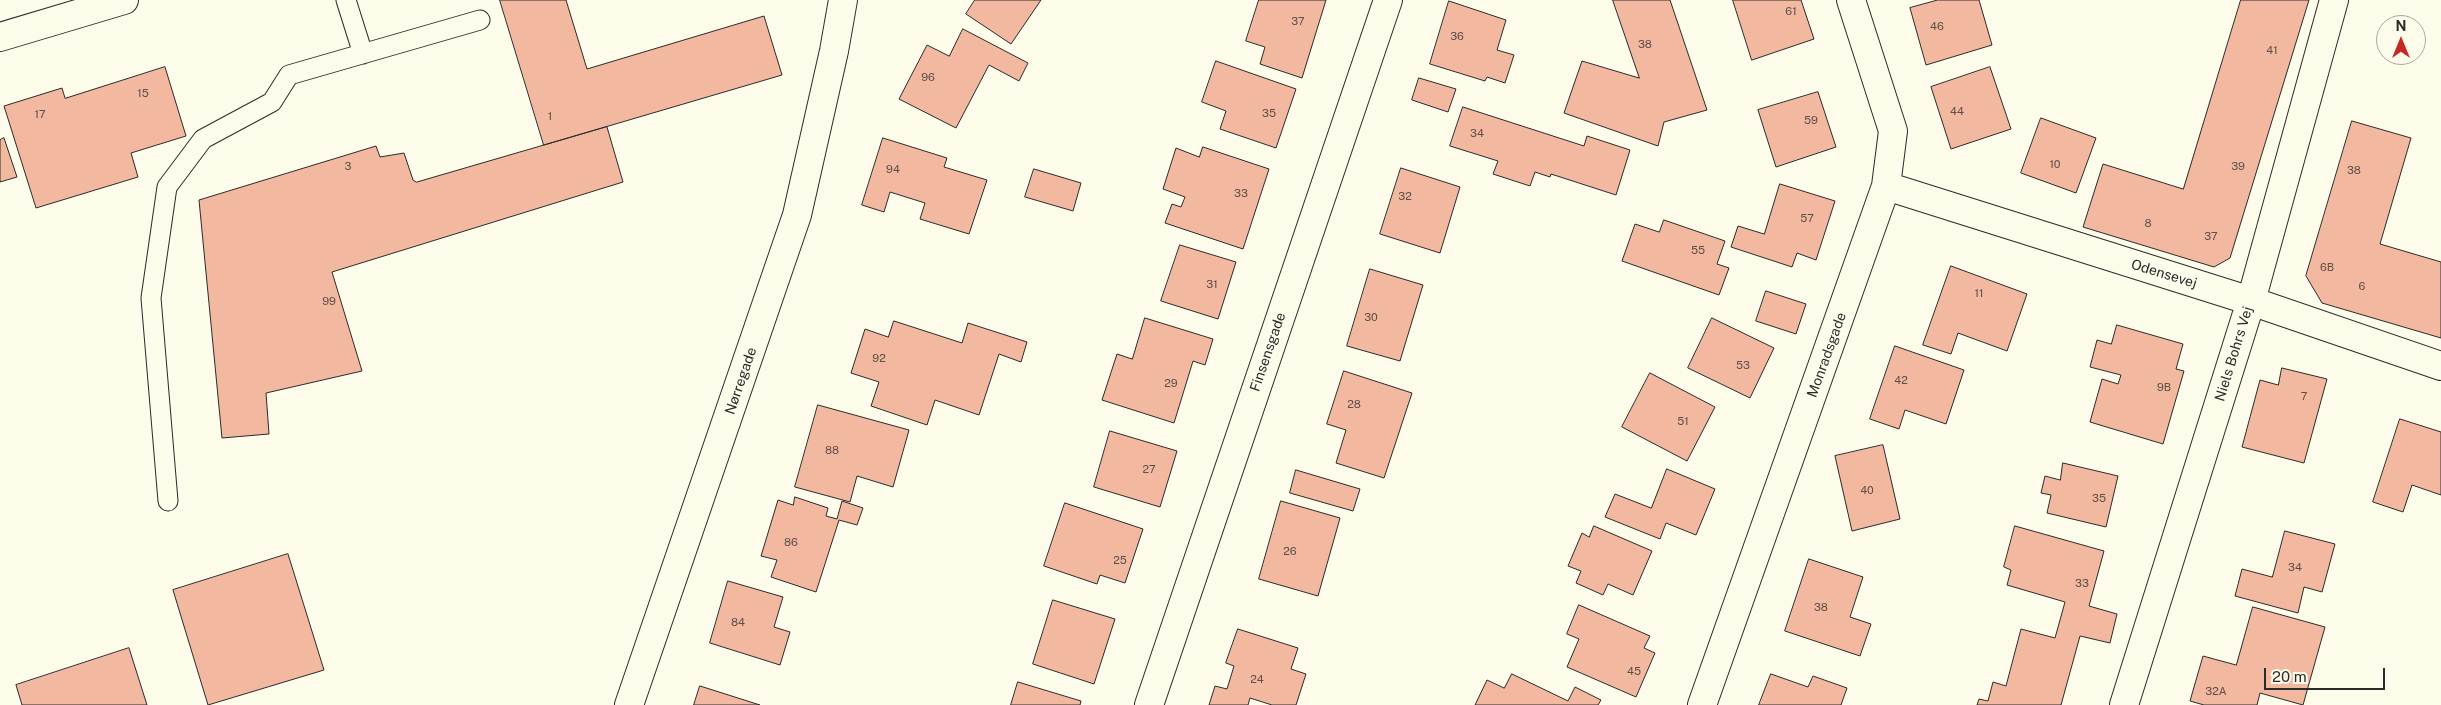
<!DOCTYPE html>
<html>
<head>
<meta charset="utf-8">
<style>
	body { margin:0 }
	#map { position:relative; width:2441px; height:705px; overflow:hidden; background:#fdfbea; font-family:"Public Sans",sans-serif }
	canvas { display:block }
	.north { position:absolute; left:2376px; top:15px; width:50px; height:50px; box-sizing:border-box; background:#fdfbea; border:1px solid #a9a89e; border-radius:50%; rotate:0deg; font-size:14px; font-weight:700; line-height:20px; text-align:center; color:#2b2b2b }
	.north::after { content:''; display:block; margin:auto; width:18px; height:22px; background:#c62828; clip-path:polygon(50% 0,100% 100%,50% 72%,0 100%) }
	.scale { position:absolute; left:2264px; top:668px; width:121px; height:22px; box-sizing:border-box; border:2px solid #2b2b2b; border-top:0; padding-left:6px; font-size:15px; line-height:18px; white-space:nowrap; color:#2b2b2b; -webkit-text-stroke:4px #fdfbea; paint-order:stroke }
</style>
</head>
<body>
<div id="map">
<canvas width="2441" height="705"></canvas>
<div class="north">N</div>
<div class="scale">20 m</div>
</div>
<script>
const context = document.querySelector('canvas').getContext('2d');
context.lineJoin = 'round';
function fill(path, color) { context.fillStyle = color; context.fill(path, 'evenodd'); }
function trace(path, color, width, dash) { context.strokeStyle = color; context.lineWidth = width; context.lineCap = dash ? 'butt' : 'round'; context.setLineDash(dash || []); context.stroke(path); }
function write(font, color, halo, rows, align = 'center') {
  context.font = font + ' "Public Sans",sans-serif'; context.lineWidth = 4; context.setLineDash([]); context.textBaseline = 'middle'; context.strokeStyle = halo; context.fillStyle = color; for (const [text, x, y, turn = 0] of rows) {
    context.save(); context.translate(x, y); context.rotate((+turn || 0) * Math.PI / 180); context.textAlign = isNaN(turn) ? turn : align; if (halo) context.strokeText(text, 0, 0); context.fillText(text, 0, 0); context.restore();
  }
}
const building = new Path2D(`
	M500,0H566L587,69L764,16L782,75L544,145Z
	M975,0H1041L1011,44L966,14Z
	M1259,0H1326L1302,78L1260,64L1265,47L1246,41Z
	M1613,0H1670L1707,110L1664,122L1658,146L1564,113L1582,61L1639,78Z
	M1733,0H1801L1814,39L1752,60Z
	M1938,0H1979L1992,45L1926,65L1910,8Z
	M2241,0H2309L2230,258L2214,267L2083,227L2103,164L2183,189Z
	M1449,1L1506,20L1497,50L1514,55L1505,83L1487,77L1485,81L1430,64Z
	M963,29L1028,63L1019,81L989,65L956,128L899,99L927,45L949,56Z
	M1216,61L1296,89L1276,148L1220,129L1226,111L1202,102Z
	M165,67L186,136L131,153L138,177L36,208L4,106L62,88L65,98Z
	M1990,67L2011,129L1951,149L1931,87Z
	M1419,78L1456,89L1448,112L1412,100Z
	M1818,92L1836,147L1776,167L1758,110Z
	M1463,107L1584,146L1587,136L1630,150L1616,195L1551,174L1550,177L1535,172L1530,186L1493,174L1498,161L1450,146Z
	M2041,118L2096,138L2076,193L2021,173Z
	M2352,121L2411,138L2380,244L2441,262V338L2322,303L2306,276Z
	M607,127L623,182L332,272L362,371L266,393L269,434L222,438L199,200L376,146L380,157L404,153L413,180L416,182Z
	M4,138L17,177L0,182V140Z
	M883,138L947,158L944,167L987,180L969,234L920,219L925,203L890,192L884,212L862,205Z
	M1203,147L1269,169L1243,249L1165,223L1172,204L1181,207L1185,197L1163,189L1176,148L1199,157Z
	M1401,168L1460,187L1440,253L1380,234Z
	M1034,169L1081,183L1073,211L1025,197Z
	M1780,184L1835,201L1816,260L1797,253L1792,267L1731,247L1738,226L1764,234Z
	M1664,220L1725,241L1717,264L1729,268L1719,295L1622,261L1635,224L1659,232Z
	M1180,245L1236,262L1218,319L1161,301Z
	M1951,266L2027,294L2007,351L1958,333L1951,354L1923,345Z
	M1370,269L1423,285L1400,361L1347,346Z
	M1766,291L1806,304L1796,334L1756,321Z
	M1145,318L1213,339L1205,365L1193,361L1174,423L1102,400L1117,354L1132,359Z
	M1712,318L1774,348L1750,398L1688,368Z
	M894,321L962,343L968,323L1027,342L1021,362L999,354L979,415L935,400L927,425L871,406L879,382L851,373L865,329L888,337Z
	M2117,325L2183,344L2176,369L2184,371L2163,444L2090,422L2102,379L2118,384L2121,375L2090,367L2097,340L2111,344Z
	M1895,346L1964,370L1946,424L1905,410L1899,429L1870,419Z
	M2282,368L2327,379L2304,463L2242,447L2260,380L2278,385Z
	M1344,371L1412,393L1384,478L1336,463L1346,430L1327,424Z
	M1650,373L1715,407L1687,461L1622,427Z
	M818,405L909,430L893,487L857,476L850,502L795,487Z
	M2400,419L2441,432V495L2412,485L2403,512L2373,502Z
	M1110,431L1177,451L1160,507L1094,487Z
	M1883,445L1900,519L1852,531L1835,456Z
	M2063,463L2118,476L2106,527L2047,513L2051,495L2041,493L2045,476L2060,480Z
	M1667,469L1715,489L1696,535L1666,523L1660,539L1605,517L1615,494L1651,508Z
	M1296,470L1360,489L1353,511L1290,493Z
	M795,497L828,508L826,516L837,519L842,501L863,508L857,525L839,520L816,592L771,577L777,560L761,556L778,500L793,505Z
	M1281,501L1340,518L1318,596L1259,579Z
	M1065,503L1143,529L1125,583L1100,575L1097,584L1044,566Z
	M1594,526L1652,551L1633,595L1608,584L1603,595L1576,583L1581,571L1568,566L1582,533L1589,537Z
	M2015,526L2104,551L2089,606L2117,614L2110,643L2080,636L2061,705H1977L1979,699L1988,701L1993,682L2006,686L2021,629L2055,638L2065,602L2007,585L2011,570L2004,567Z
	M2285,531L2335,544L2322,592L2304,587L2298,613L2235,596L2242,569L2272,577Z
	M288,554L324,670L208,705L173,590Z
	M1809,559L1863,577L1850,617L1871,624L1860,656L1785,631Z
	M728,581L783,597L774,627L790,632L780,665L710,643Z
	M1053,600L1115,619L1094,684L1033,664Z
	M1579,605L1650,636L1644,648L1655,653L1636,697L1567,667L1579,639L1567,634Z
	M2253,607L2325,627L2303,705L2260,693L2257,705H2204L2190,701L2203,656L2236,665Z
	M1238,629L1298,648L1291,669L1306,674L1296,705H1272L1250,698L1248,705H1209L1215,686L1227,689L1234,666L1226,663Z
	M129,648L147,705H22L16,685Z
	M1512,674L1568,701L1575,687L1601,700L1598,705H1475L1487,680L1504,688Z
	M1771,674L1808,687L1813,676L1847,688L1841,705H1759Z
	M1018,682L1081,701L1080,705H1011Z
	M700,686L760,705H694Z`);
const lane = new Path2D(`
	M346,0L363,54
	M168,501L151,298L167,187L203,139L272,102L289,75L480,20`);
const street = new Path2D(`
	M1886,186L2251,301L2441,366
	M1149,705L1388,0
	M1702,705L1886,186L1893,131L1851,0
	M2124,705L2251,301L2334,0`);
const secondary = new Path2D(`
	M0,37L124,0
	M629,705L797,215L834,51L843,0`);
const numberNames = [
	["61",1791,12],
	["37",1298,22],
	["46",1937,27],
	["36",1457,37],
	["38",1645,45],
	["41",2272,51],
	["96",928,78],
	["15",143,94],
	["44",1957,112],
	["35",1269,114],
	["17",40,115],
	["1",550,117],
	["59",1811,121],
	["34",1477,134],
	["10",2055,165],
	["3",348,167],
	["39",2238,167],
	["94",893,170],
	["38",2354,171],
	["33",1241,194],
	["32",1405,197],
	["57",1807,219],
	["8",2148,224],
	["37",2211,237],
	["55",1698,251],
	["6B",2327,268],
	["31",1212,285],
	["6",2362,287],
	["11",1979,294],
	["99",329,302],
	["30",1371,318],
	["92",879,359],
	["53",1743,366],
	["42",1901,381],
	["29",1171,384],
	["9B",2164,388],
	["7",2304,397],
	["28",1354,405],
	["51",1683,422],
	["88",832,451],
	["27",1149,470],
	["40",1867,491],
	["35",2099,499],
	["86",791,543],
	["26",1290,552],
	["25",1120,561],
	["34",2295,568],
	["33",2082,584],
	["38",1821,608],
	["84",738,623],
	["45",1634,672],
	["24",1257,680],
	["32A",2216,692]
];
const streetNames = [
	["Odensevej",2164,274,17],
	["Finsensgade",1268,352,-71],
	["Niels Bohrs Vej",2234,354,-73],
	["Monradsgade",1827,355,-70],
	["Nørregade",741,381,-71]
];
fill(building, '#f2b8a0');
trace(building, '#2b2b2b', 1);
trace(lane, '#2b2b2b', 21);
trace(street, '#2b2b2b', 30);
trace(secondary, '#2b2b2b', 30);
trace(lane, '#fdfbea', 19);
trace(street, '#fdfbea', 28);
trace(secondary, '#fdfbea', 28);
write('11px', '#5d4e48', null, numberNames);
write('14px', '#2b2b2b', '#fdfbea', streetNames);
</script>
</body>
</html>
